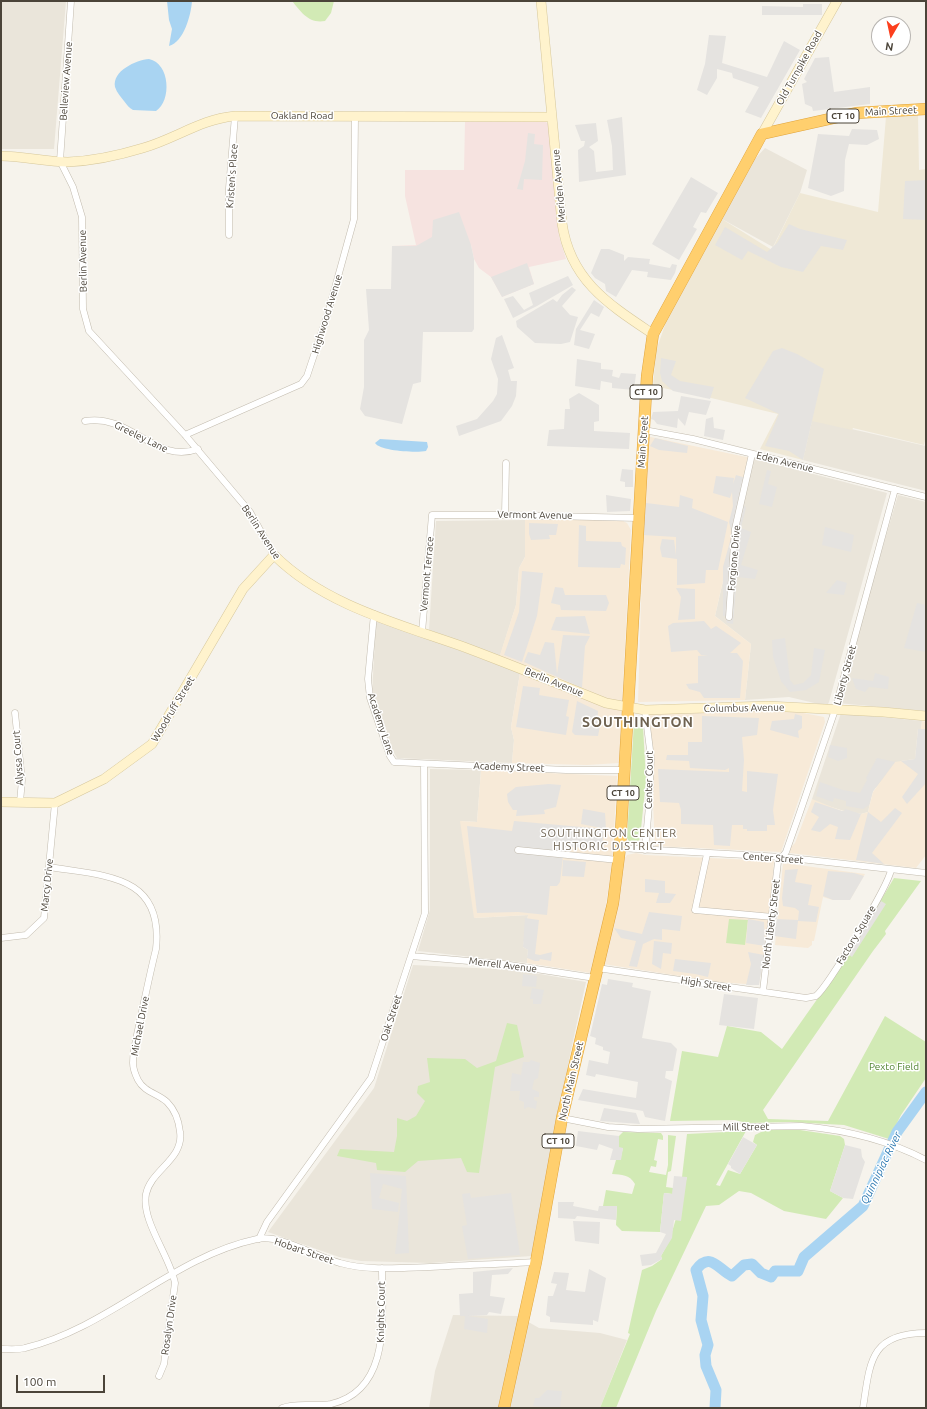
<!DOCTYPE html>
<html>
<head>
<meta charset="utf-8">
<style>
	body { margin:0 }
	#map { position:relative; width:927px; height:1409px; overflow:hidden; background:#f6f3ec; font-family:Ubuntu,sans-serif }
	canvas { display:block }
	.frame { position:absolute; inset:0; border:2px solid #4b4439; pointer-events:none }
	.north { position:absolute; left:871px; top:16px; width:40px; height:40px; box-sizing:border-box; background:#fff; border:1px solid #b7b4b0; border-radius:50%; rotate:189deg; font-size:11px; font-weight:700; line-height:16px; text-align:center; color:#4b4439 }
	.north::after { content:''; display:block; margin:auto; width:14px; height:18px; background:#fc3f1d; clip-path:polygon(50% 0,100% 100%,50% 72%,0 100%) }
	.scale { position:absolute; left:16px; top:1375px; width:89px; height:18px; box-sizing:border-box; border:2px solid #4b4439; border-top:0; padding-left:5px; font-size:12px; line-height:14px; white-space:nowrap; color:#4b4439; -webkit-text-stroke:3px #fff; paint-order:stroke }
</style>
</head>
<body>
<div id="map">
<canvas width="927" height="1409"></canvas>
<div class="frame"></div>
<div class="north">N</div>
<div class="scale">100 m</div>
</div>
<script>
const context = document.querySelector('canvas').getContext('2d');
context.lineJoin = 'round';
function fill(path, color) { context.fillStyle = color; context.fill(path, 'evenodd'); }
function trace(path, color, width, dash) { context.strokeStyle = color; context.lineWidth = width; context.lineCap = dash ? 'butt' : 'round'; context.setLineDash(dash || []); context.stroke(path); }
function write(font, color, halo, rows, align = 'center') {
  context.font = font + ' Ubuntu,sans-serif'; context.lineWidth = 3; context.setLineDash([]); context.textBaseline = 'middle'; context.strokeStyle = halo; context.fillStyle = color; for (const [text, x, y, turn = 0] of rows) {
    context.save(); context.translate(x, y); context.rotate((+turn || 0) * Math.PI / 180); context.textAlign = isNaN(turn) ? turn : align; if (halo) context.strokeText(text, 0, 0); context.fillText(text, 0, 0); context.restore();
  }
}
const residential = new Path2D(`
	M1,1H66L54,149H1Z
	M765,148L807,170L800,193L773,247L722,219L755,159Z
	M812,420L926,446V491L803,460Z
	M751,458L887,493L829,702L827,706L789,697L745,700L751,644L715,616Z
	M898,495L926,502V711L837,703Z
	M525,520V557L519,568L516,605L500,656L429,630L436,521Z
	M376,619L520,673L511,727L514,740L512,763L397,758L390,746L372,695Z
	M841,713L922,721L921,729H918L915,759L901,761L873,791L868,812L861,814L844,811L815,802L812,799Z
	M430,769L481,770L477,822L461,821L475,918L528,915L523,947L528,950L527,963L418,951L430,910Z
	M413,965L517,970L586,982L571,1050L532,1256L430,1263L361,1261L339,1257L268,1232L374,1088Z
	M453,1315L518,1316L539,1328L600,1333L627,1340L600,1408H429L435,1371Z`);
const commercial = new Path2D(`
	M646,436L751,458L715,616L751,644L745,700L638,702Z
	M525,520H621L627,523L631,530L619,763L587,765L512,763L514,740L511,727L520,673L497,664L516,605L519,568L525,557Z
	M793,711L824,717L825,722L781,852L655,846L649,714Z
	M922,721L926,722V855L916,868L790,853V848L795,843L812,799L842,811L861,814L868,812L873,792L895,762L915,759L918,729H921Z
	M481,770L617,776L612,866L604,916L590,973L527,963L528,950L523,947L528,915L474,918L460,821L477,822Z
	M636,853L645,855L774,861L770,911L759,985L718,982L603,964L624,859L627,855Z
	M783,863L865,874L850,900H833L823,897L814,941H812V945L808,948L775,945Z`);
const education = new Path2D(`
	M918,115L919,170L926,169V437L924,445L853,428L852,430L812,421L803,460L760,449L778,414L707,397L653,386L656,351L666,322L722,219L772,250L800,193L878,212L886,117Z`);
const medical = new Path2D(`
	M465,122H546L549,125L559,236L566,259L529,267L534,284L502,297L491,277L479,268L474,259L471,245L446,246H392L416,245L405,196V170H464Z`);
const green = new Path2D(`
	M292,1H334L331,13L325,21C309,24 301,12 292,1Z
	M636,719L641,721L643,726L646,780L640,839L635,844L630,843L627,838L634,722Z
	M894,878L921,881L885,931L886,934L873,951L763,1110L768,1119L828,1121L885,1016L926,1042V1078L901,1115L889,1139L844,1125L790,1122L747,1123L735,1120L670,1121L682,1051L718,1057L727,1026L761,1032L782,1049L849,954Z
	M729,919L748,920L745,945L726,943Z
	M507,1023L517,1025L524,1057L495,1067L479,1173L467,1172L461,1158L418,1161L405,1172L377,1170L376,1163L337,1156L340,1149L394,1152L397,1136V1118L407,1121L416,1116L425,1101L417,1093L418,1086L430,1082L427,1058L465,1059L477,1068L496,1061Z
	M765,1130H800L840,1136L844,1139L845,1145L830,1191L843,1198L826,1219L784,1211L751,1193L739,1191L719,1205L706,1206L656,1311L616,1408H600L630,1334L628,1333L642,1270L652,1266L662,1259L661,1256C675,1233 679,1203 687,1177H682L687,1134L746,1131L716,1185L720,1186L728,1170L740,1174L757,1145L753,1142L755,1135Z
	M623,1132L661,1133L663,1136V1140L658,1139L654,1160L657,1161L656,1167L651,1166L649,1172L666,1175L668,1165V1135L676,1136L671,1171L668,1172L666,1187L673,1188V1194L664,1193L660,1232L622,1231L616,1225L617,1206H603L606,1190L632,1194L635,1184C629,1174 622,1175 612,1174L616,1160H620L623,1148H619V1136Z`);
const parking = new Path2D(`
	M803,4H822V15H762V6L803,7Z
	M709,35L726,36L722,63L767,77L784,41L800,50L761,118L745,112L759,87L733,78L732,73L717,69V78L707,95L697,90L705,64Z
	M829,57L834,92L870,87V104L813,111L812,107L805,104L802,84L807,82L804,79L815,58Z
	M622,117L626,175L579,182L578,150L584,146L585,141H581L575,125L596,123L598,141L589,147L594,151L596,172L613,170L612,146L607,120Z
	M852,129L877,130L879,139L867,145L849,144L845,160L844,191L831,196L808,188L818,134L849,136Z
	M528,133L535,134L534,144L543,145L542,180L524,179L523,190L517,189L525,161Z
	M691,177L718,193L706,213L701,212L693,227L697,229L679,260L652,244Z
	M926,180V220L903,219L905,181Z
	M459,212L471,245L474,259V329L472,332H423L421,382L413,384L402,424L365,416L360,409L364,387V340L369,330L366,289H391L392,246H416L432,237L433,220Z
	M789,224L800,229L847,240L843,250L821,246L803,272L781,267L748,251L742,260L715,245L725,227L767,252L777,243Z
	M601,249H609L624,255V261L628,257L650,259L649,264L670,268L672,264L677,265L675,273L671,280L647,277L648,272L632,270L616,297L606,291L605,284L595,278L591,273Z
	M527,263L534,284L502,297L491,277Z
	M568,276L573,285L537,306L513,318L504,299L513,296L524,310L533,305L529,293Z
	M572,287L576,290L562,306L570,315L578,317L570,342L561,344L535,343L517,327L516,321L553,299L557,302L562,295Z
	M594,300L604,307L599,317L591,313L580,330L595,334L589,349L574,345L576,329Z
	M502,335L514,368L508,370L511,381H517L516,396L512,406L501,421L459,436L456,426L477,419L493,401L497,394L498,379L491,359L496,338Z
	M782,348L797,354L824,369L803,460L789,451L765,446L779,414L745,398L773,351Z
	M661,358L676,361L671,375L680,381L714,387L710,399L673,391L662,381L660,373Z
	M577,359L601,363V369L613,370L612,376L619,378L621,373L636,374L634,390L612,388V383L601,381L600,390L575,386Z
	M579,393L599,405V421L594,422V431L630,433L629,449L547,446L549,430L564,429L565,409H570L569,399Z
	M681,396L711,401L706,415L689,412L685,426L678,418L677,428L657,424L654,420L651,419L653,412L678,411Z
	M713,417L714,428L725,430L723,440L704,436L706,419Z
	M655,438L688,446L687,453L659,450L650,446Z
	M622,469L633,470V487H625V482L620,481Z
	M767,470L771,471L768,484L777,487L772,507L759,504Z
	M736,475L746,478L743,504L746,508L741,528L751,532L741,565L758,570L755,579L737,577L733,624L727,623L725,616H723V567L732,534L729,522L733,506L732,492L730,498L713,493L716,476L734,478L733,484Z
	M606,495L631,499L630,511L607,512Z
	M680,495L693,499L692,508L728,522L718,570H706L705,583L677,585V559L662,557L660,548L662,539L674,540L676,555V537L643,535L646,503L679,507Z
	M529,523L558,524L556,535H549L550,539L531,540L529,534Z
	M579,525L586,526V541L621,542L622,546L626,548L625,565L621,564L620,568L578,567Z
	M825,527L854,535L851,552L822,545Z
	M522,571L543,573L537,616L522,662L504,655L519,612Z
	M837,580L847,583L844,595L826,593Z
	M555,587L563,588L565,595H606L609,603L606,611L561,610L560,605L551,603Z
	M676,588L695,589V619L678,620L681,597Z
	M917,603L926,605V652L904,648Z
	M585,616L590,634L551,630L556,617Z
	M704,621L711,629L716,626L741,643L730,653H737L743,661L740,698H704L700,692L689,689L686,684L698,683V656L708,655H701L697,650L671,652L668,626L673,623Z
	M563,635L590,636L585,646L582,688L524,662L528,652L540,655L545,642L554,643L557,674Z
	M785,638L790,680L794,685L803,683L811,675L814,648L825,650L819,682L806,690L790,692L781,681L773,657L772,640Z
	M875,673L889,677L888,689L869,687L865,692L856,689L852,678L873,681Z
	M523,686L540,688L539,695L569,700L566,716L569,717L566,735L516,727Z
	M577,701L598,711L597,726H600L598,736L575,735L572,732Z
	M795,714L802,716V728L798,731L799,738L770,730L772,721L794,719Z
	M702,716L759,718L757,735L742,737L744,760L742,791L747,792V771L778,774L773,810L775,825H767V831H747V829H743V825H732L730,846L714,845L713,825L681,824V810L679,803L660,802L658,769L729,772V768L725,770L690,768L689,761L666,760L667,755H688V742H702Z
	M918,729H926V783L907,804L902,797L918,774L901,761L915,759Z
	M830,745L847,748V758L838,761L828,757Z
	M877,758L895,762L873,791L869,805L863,809L846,806V801L834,798L833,802L816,796L820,782L843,790L860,793L867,780L866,778Z
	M549,784L561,785L556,807L544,810L545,814L516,816L517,810H513L508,802L507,794L516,787Z
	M815,802L842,811H844L845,809L861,814L850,840L835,839L838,827L830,824L820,832L811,830L819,817L811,812Z
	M895,808L902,813L872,853L884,864L856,860L868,812L881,822Z
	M583,809L605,813L606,829L581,824Z
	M514,821L604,829L602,848L564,847L560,882L557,886H550L547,915L518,912L477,913L467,826L512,831Z
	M563,860L586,862L584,877L562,876Z
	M798,869L795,882L812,885L808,905L819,907L816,922L798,921L796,939L774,936L777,919L798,920L799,911L795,908L783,906L782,898L785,870Z
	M828,871L854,873L864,876L850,900H833L823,896Z
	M645,879L665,881V893L676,894L670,903H656L659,893L645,892Z
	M881,901L886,904L852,957L848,954Z
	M649,912L682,916L680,931L662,929V940L654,939L643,944L637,967L629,966L636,941L621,938L614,928L642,934Z
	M525,918L539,920L535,954L540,955L552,952L551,961L540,959L539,961H535L527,958L528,950L523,947Z
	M748,919L764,922L765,946L746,943Z
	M654,941L672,943L671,954L663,953L661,969L652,964Z
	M748,952L764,955L759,985H746L751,964Z
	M675,959L711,963L708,977L695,974L673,971Z
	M523,974L537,976L536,987L522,986Z
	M608,979L633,983L632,987L651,991L642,1038L671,1043L677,1049L673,1071H666L665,1078L672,1081L665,1121L645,1117L643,1111L578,1100L583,1089L636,1098L638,1082L596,1074L595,1077L586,1075L589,1060L608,1064L610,1052L603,1050V1047L595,1044L596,1038L590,1036L602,984L607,985Z
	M532,988L544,990L541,1004H533V999H530Z
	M724,994L758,998L754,1029L719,1025Z
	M531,1060L540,1063L538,1078L534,1080L532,1089L539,1092V1097H534V1100L537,1101L536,1109L528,1107L524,1109V1102L519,1100L520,1091H510L512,1073L521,1075L523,1062H529Z
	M604,1108L636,1113L640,1124L600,1121Z
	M578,1131L619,1136V1147L623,1148L621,1160H610L613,1149L599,1144L597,1150L576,1146Z
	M743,1137L757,1145L740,1174L731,1168V1166L728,1164Z
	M845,1145L861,1149L862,1157L865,1162L853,1199L843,1198L830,1191Z
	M370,1173L406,1176L409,1253L395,1254L402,1189L383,1184L379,1198L399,1203L398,1212L372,1209Z
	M674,1176L687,1177L681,1221L674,1220L672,1238L661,1256L662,1259L651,1265L642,1266L640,1255L656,1253L666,1234L660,1232L664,1193L672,1194Z
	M470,1193L471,1198L511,1193L520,1255L468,1259L462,1226L467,1225L462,1194Z
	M558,1202H574L573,1206L598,1211L599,1206H617L616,1220L577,1216L575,1219L558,1218Z
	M573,1221L600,1222L599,1244L575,1241Z
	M513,1268L508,1274L492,1275L490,1296L505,1298L501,1314L489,1312L487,1315L468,1316L488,1319L487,1333L464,1329L465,1316H460L459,1294L473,1293V1272Z
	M589,1269L606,1278L598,1322L593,1320V1325L550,1322V1317L546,1315L548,1296H553L557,1284L551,1283L554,1272L569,1273L566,1290L585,1292Z
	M547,1390L562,1391L560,1408L533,1406L535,1398H539Z`);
const water = new Path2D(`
	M167,1H192C191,15 184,42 169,46L172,29L169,20Z
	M149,59C170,63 172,101 156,111L133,110C129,108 127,105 124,101C121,97 117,93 115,87C112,71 136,60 149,59Z
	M380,439L427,442L428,447L426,451C416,453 380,451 375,443Z`);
const river = new Path2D(`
	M715,1408L716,1390L706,1366L705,1355L708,1345L701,1320L703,1296L696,1270C710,1251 718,1269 732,1276L744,1265L752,1264L761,1273L771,1277L775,1271H798L804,1257L863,1206L897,1132L926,1092`);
const street = new Path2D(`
	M71,1L60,161L73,187L82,217L83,309L89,331L185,435L250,512L274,555
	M229,235V188L235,116
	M85,421C131,413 155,465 198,449
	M644,430L693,439L926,497
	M185,435L301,384L307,376L328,313L354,219L355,116
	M505,515L506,463
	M374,614L368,679L370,698L390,756L394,762L566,770H624
	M729,617L735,529L752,454
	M422,632L432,515H505L638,518
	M15,713L22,780L20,802
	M620,848L782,857L926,873
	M518,850L618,860
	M645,850L649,806L651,758L645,710
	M707,854L695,910L773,917
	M49,867C104,876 164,874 156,949C150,973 145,997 140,1021C137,1035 133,1049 133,1063C133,1068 136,1076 138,1080C144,1092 159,1094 167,1102C175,1110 179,1122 180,1132C184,1159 151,1170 146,1194C141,1221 170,1256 175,1283L164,1364L159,1376
	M1,938L26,935L44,918L55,803
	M411,956L503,964L595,978
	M597,968L806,998L816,996C829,985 888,886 891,870
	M763,991L778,862L786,852L799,815L835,710L895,489
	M562,1118L608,1127L638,1129L802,1126C846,1130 886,1139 926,1160
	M259,1239L267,1222L371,1078L425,913L424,764
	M1,1349C9,1349 18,1350 25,1348C109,1328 172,1257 257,1239C281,1234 316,1257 340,1263C368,1271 401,1268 430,1267C466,1265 501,1264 536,1262
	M282,1408C297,1402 314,1407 331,1404C392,1390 382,1315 382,1268
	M863,1408C870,1362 870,1333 926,1333`);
const secondary = new Path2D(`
	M541,1L562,223C570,280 608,304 653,334
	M762,134L837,1
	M1,156C23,156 46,162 68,162C92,161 120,155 143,148C175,139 201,119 235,116L552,117
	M1,802L55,803L104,779L152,744L243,589L274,555C324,605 399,624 464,647C512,665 559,684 606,703L645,710L768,706L883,712L926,716`);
const highway = new Path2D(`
	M504,1408L536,1262L562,1118L613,903L620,848L647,376L653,334L762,134L856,113L926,109`);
const shields = [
	[843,116,32],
	[646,392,32],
	[623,793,32],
	[558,1141,32]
];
const shieldNames = [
	["CT 10",843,116],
	["CT 10",646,392],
	["CT 10",623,793],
	["CT 10",558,1141]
];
const streetNames = [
	["Old Turnpike Road",799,68,-61],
	["Belleview Avenue",66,81,-86],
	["Main Street",891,111,-3],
	["Oakland Road",302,116],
	["Kristen's Place",232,176,-86],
	["Meriden Avenue",559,186,-95],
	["Berlin Avenue",83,261,-91],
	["Highwood Avenue",327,314,-73],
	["Greeley Lane",141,437,26],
	["Main Street",643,442,-86],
	["Eden Avenue",785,462,14],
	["Vermont Avenue",535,515,1],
	["Berlin Avenue",261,532,57],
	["Forgione Drive",734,558,-85],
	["Vermont Terrace",427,574,-85],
	["Liberty Street",845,675,-75],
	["Berlin Avenue",554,682,22],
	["Columbus Avenue",744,708,-1],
	["Woodruff Street",173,709,-59],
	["Academy Lane",381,724,72],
	["Alyssa Court",18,758,-94],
	["Academy Street",509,767,2],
	["Center Court",649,780,-89],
	["Center Street",773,858,4],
	["Marcy Drive",47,885,-84],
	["North Liberty Street",771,924,-83],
	["Factory Square",856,935,-59],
	["Merrell Avenue",503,965,7],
	["High Street",706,984,9],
	["Oak Street",391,1018,-72],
	["Michael Drive",140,1026,-79],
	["North Main Street",571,1081,-77],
	["Mill Street",746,1127,-1],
	["Hobart Street",304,1251,19],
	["Knights Court",381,1312,-89],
	["Rosalyn Drive",169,1325,-82]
];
const parkNames = [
	["Pexto Field",894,1067]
];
const neighbourhoodNames = [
	["SOUTHINGTON CENTER",609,833],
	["HISTORIC DISTRICT",609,846]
];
const waterNames = [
	["Quinnipiac River",881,1168,-64]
];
const districtNames = [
	["SOUTHINGTON",638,722]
];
fill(residential, '#eae5da');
fill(commercial, '#f7ead8');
fill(education, '#efe8d6');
fill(medical, '#f6e3e0');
fill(green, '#d2eab5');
fill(parking, '#e5e3e0');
fill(water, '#a9d4f2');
trace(river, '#a9d4f2', 11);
trace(street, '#c2bbae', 7);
trace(secondary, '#d6c79b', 10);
trace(highway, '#e0a43c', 12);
trace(street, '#fff', 6);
trace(secondary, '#fff3cd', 9);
trace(highway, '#ffcf6e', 11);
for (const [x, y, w] of shields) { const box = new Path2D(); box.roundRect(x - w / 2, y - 7, w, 14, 3); context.fillStyle = '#fff'; context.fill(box); trace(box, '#4b4439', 1); }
write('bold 9px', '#4b4439', null, shieldNames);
write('10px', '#4b4439', '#fff', streetNames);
write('10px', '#4a7f2a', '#fff', parkNames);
context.letterSpacing = '1px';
write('11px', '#6e6250', '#fff', neighbourhoodNames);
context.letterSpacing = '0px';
write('italic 11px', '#2e7ab2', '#fff', waterNames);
context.letterSpacing = '1px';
write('bold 14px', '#6e6250', '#fff', districtNames);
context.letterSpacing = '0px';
</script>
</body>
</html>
